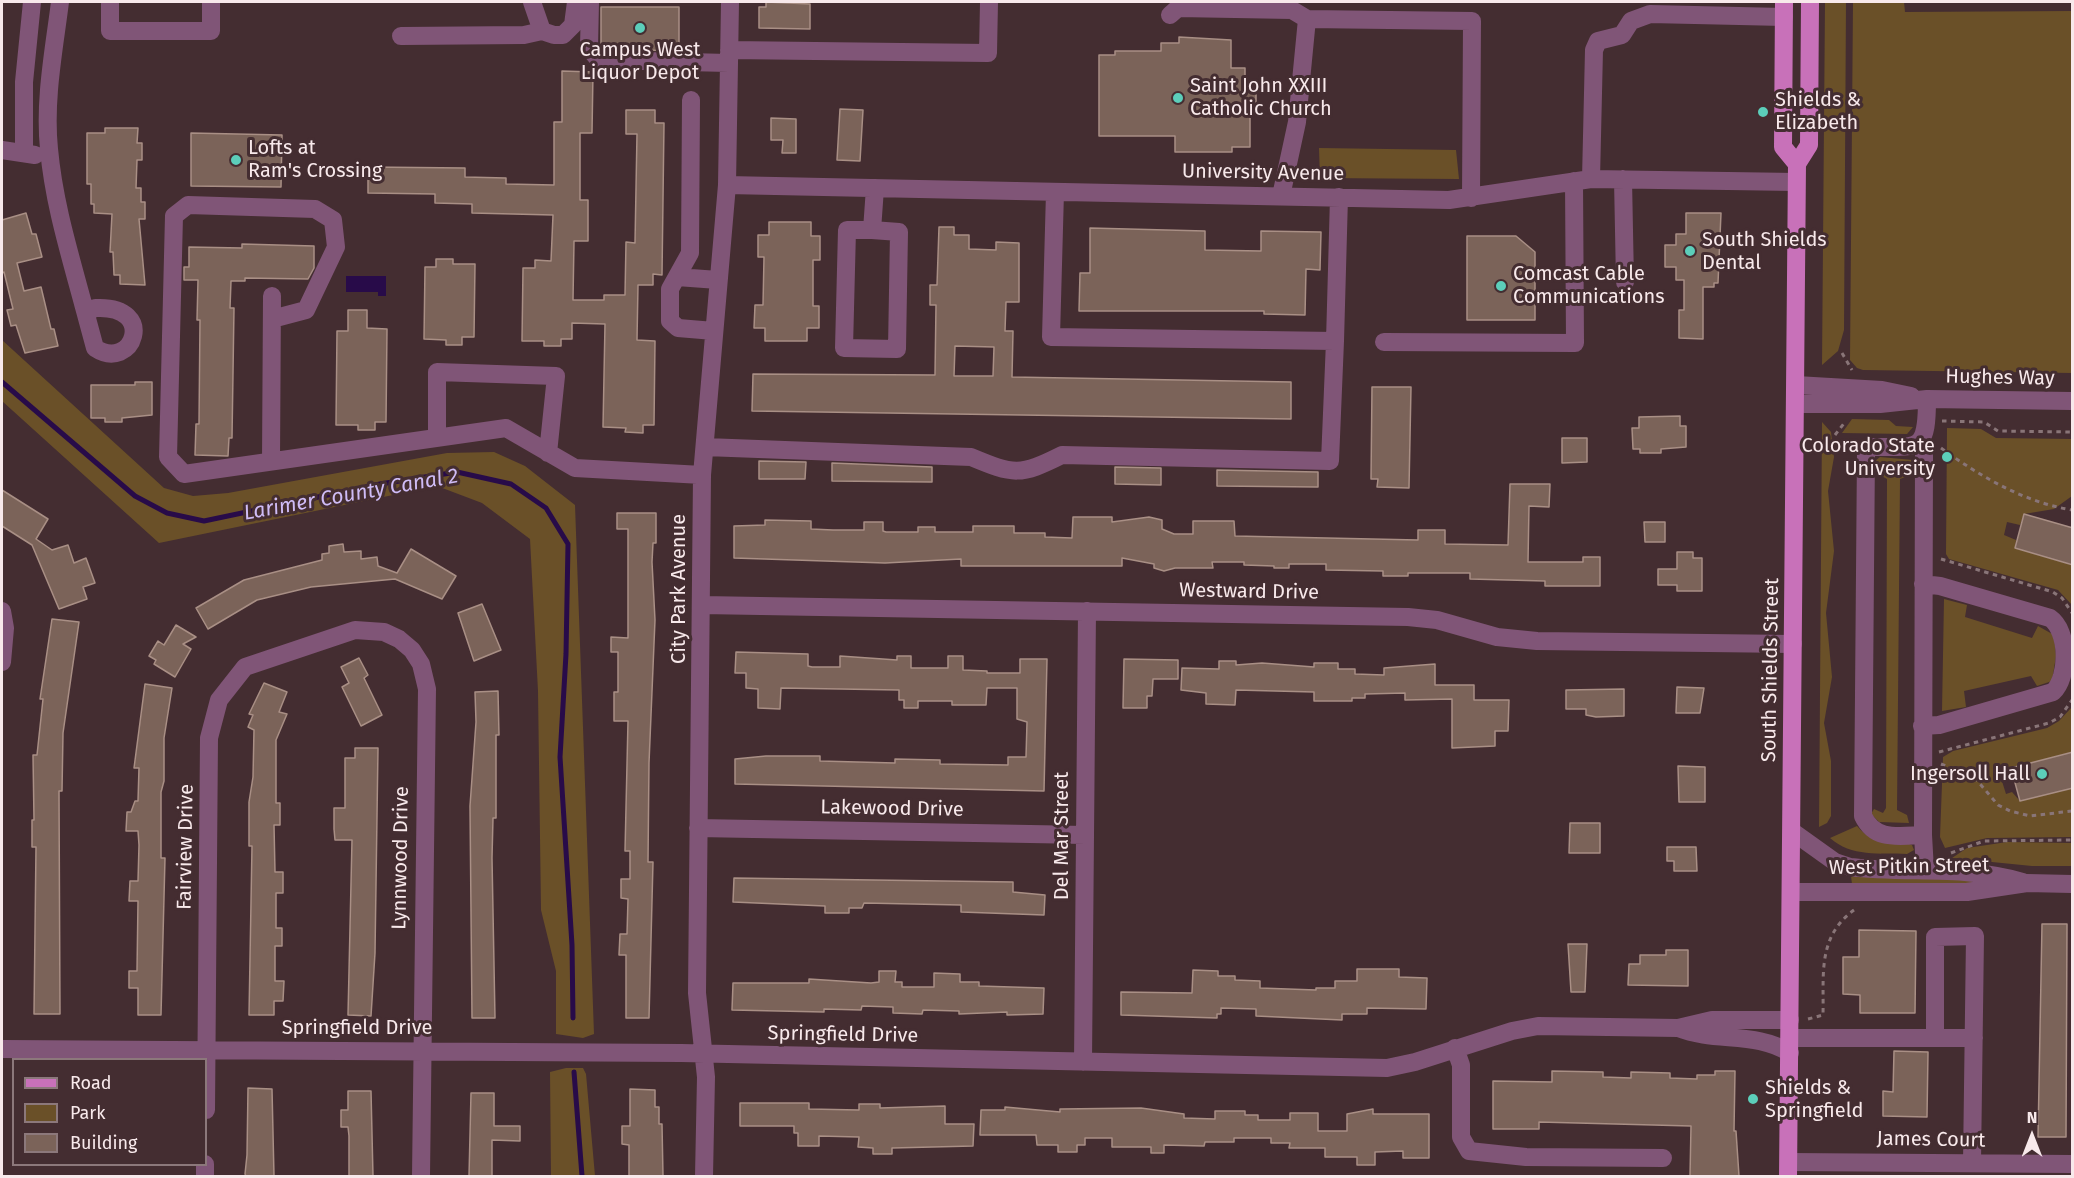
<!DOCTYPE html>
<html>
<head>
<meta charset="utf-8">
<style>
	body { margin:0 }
	#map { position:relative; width:2074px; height:1178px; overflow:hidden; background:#442d31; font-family:"Fira Sans",sans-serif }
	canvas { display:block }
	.frame { position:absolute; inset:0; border:3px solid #f8e9eb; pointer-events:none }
	.legend { position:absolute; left:12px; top:1058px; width:195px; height:108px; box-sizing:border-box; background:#442d31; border:2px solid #8c787b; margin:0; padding:8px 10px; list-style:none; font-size:18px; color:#f8e9eb }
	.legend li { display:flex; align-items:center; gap:12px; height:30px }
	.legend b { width:30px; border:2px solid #8c787b }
	.north { position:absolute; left:2002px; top:1106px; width:60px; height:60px; -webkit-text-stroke:4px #442d31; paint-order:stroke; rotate:0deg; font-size:16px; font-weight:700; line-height:24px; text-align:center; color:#f8e9eb }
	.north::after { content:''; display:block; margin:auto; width:21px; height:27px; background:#f8e9eb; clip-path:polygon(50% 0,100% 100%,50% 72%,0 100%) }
</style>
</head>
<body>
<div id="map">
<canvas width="2074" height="1178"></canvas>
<div class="frame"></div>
<ul class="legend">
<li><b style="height:8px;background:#c871b9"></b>Road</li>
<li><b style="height:16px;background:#6a5028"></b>Park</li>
<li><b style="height:16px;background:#7b6359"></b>Building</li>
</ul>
<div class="north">N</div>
</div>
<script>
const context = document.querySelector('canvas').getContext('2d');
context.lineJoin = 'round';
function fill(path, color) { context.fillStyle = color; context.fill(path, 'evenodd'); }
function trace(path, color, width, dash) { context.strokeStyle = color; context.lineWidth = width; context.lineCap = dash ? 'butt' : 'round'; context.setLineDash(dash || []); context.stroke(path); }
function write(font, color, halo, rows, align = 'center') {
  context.font = font + ' "Fira Sans",sans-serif'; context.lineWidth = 6; context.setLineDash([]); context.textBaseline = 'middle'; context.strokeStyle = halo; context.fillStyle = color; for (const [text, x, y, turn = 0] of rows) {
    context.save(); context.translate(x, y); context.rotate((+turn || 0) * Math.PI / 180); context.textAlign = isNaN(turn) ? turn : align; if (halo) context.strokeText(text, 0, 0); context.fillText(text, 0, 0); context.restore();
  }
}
const green = new Path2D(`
	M1825,2H1846L1844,330L1838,351L1822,365Z
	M1853,2H1904L1905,12L2072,11V373L1863,370L1857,368L1850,360Z
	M1319,148L1456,150L1459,179L1320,178Z
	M2,340L164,488L193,496L228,493L447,453L494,452L525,466L575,505L594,1034L583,1038L556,1034V971L541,910L538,691L530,539L482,503L437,486L159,543L2,401Z
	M1852,419L1889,420L1896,426L1913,427L1907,434L1842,433Z
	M1822,422L1831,432L1834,457L1828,491L1834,551L1826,613L1832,677L1824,723L1831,761V816L1827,823L1819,827Z
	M1947,428L1981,429L1996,438L2072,439V496L2054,509L2024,514L2020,525L2007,522L2004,535L2016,540L2015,548L2072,565V605L2058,590L1949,559L1946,554Z
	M1880,457L1913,460L1915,468L1913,474L1900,479L1897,810L1907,815L1909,823L1879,822L1871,814L1874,809L1883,813L1886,808L1887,479L1874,472L1875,461Z
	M1944,599L1967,605L1965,617L2032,638L2038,626L2054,635L2056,656L2052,681L2037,686L2031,676L1964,691L1966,707L1942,711Z
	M2072,707V752L2012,768L2009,776L2001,778L2006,794L2012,792L2020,801L2072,788V837L1987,838L1945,848L1940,837L1943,757L1953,751L2047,728L2059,721Z
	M1857,826C1877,849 1889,835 1912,845L1914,850L1907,854C1880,853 1851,857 1830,838Z
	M2007,842L2072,843V866H2032L1952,858L1967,848Z
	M1851,876L1972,878L1973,885L1852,884Z
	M566,1068H583L586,1074L595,1176H551L550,1072Z`);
const water = new Path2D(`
	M346,276H386V296H378V292H346Z`);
const stream = new Path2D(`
	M2,382L135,496L167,513L204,521L380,484L457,472L511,484L546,508L568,544L566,654L560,757L572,945L573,1018
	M574,1072L582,1176`);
const building = new Path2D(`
	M766,2L810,4V29L759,28V7H766Z
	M601,7H679V51L609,49V44L601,45Z
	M1179,37L1231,40V68H1245V88H1256V108H1250V147H1232V152H1175V136H1099V55H1115V51H1161V43H1179Z
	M562,71L593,72L592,133H580V200H588V241H574L573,300H604V295H625L626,242L635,243L637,134H626V110H655V123H664L662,275L653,274V285H638L637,340L655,341L654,425H643V433L625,432L626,428L603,427L605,324L572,323V339H561V346H544V341H522L523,268H535V260L551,261L553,215L472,213V204L435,203V194L368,193V167L465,168V177L506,178V184L554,185V122H562Z
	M840,109L863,110L860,161L837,160Z
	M771,118L796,119V153H782L783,140H771Z
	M105,128H138L137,143H142V160H137L136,188H141V202H145V219H139L145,285L120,284V275H114L113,252H110L112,214L94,213V204H91V184H87V133H105Z
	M191,133L282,135L281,187L191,186Z
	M26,213L32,234H36L42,257L17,263L24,291L41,287L51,329H54L58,346L25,353L16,325L11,326L7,310L13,309L4,272L2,273V220Z
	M1686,213H1721L1718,283H1714V287H1703V339L1679,338V310H1684V280H1676V267H1665V245H1676V234H1686Z
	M769,222H811V236H820V260H813V306H819V328H807V341H765V328H754L755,305H763L764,257H758V235H769Z
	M939,227H954V235H969V249L996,250V242L1019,243V302H1006L1005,331H1013L1012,377L1291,382V419L752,411L753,374L935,375L936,305H930V285H937ZM955,346L994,347L993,376H954Z
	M1090,228L1205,231V250L1261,251V231L1321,232L1320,270L1306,269L1305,315L1264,314V311H1079L1080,273H1090Z
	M1467,236H1516L1535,252V320H1467Z
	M242,244L314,246V268L308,279L245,278V281H231L230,308H234L232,438H229L228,456L195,455L196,424H199L200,320H197L198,280H184V267H189V247L242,248Z
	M436,259H453V264H475L474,337H462V345H446V340L424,339L425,267H436Z
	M348,310H367V328L387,329L386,422H375V430H358V425H336L337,331H348Z
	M135,382H152V415L122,418V422H105V418H91V385H135Z
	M1372,387H1411L1409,488L1377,487L1378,479H1371Z
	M1680,416V426H1686V447L1661,449V453H1640V449H1633L1632,428H1639V417Z
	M1562,438H1587V462L1562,463Z
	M759,461L806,462L805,479H759Z
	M832,463L932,467V482L832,481Z
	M1115,467L1161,468V485L1115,484Z
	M1217,470L1318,472V487L1217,486Z
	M1510,484H1550L1549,507L1529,506L1528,562H1583V557H1600V586H1545V581L1470,579V573H1408V576H1383V571L1326,570V564H1289V568H1274V566L1244,565V562H1212L1213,568H1175L1164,571L1154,568V564L1122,558V566H961V559L885,563L734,558V526L765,525V520L811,521V529L833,530H864V522H883V531L886,532H918V527H935V532H973V526H1014V533H1045V537L1072,538L1073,517H1112V522L1149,517L1162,520V529L1174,534H1193V521H1234L1235,536L1418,540V530H1445V544L1508,545Z
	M2,490L48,519L36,539L52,550L68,545L74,563L86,558L95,583L83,587L87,599L59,609L32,545L2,526Z
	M617,513H656V543H653L652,562L655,620L649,763L648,862H653L649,1018H626V955H619L620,934H627L628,899L621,898V879H630V851H625L628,721H614V692H618V652H611V637L628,638V529H617Z
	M2024,514L2073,528V565L2015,548Z
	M1644,522H1665V542H1645Z
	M343,544L344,552L361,551V559L377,557L378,566L397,573L411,549L456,576L442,599L395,579L311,587L257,600L208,629L196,608L244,580L322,560V554L329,553V546Z
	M1677,552H1693V558H1702V591H1677V585H1658V569H1677Z
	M482,604L501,650L474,661L458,613Z
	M52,619L79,622L63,733L62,791H59L60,1014H34L36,847H32V820H34L33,755H37L43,699H40Z
	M176,625L196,637L183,644L191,649L175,677L154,664L156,660L149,656L158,641L164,645Z
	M736,652L808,654V666L812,667H840V656L897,660V656H911V668H948V656H963V670L987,671V673H1020V659H1047L1044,791L735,784V759L766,756H820V761L895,763V759L940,760V764L1008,765V757H1026L1027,722L1017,719V688H987L986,705H952V701H918V708H904V700H899V690L781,688L780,709L758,708V689L746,688V673H735Z
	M359,658L368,675L364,678L382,715L361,726L342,687L349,683L341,667Z
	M1124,659L1178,660V679H1153L1152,696H1147V708H1123Z
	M1219,661H1236V665L1262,663L1314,667V663H1338V669H1355V674L1384,675V668L1435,664V685H1474V700H1509L1508,731H1495V746L1452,748V699L1405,700V693L1365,694V698H1352V701H1314V692L1236,690L1235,705L1206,704V693L1181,690L1182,668L1219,669Z
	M264,683L287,692L279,712L287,714L276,740V803H280V825H274L275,872H283V893H276V928H282V946H275V981H284L283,1001H274V1015H249L252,846H249V802L253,777L254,730L248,727L253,715L249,714Z
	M145,684L172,688L164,738V781L161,792V858H165L161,1015H138V988H129V971H137L138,901H129L130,881H138L139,845L138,831H126L127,812H131L135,801H138L139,768H134Z
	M1677,687L1704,688L1700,713H1676Z
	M1624,689V716L1596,717L1586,715V709H1566V690Z
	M498,691L499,735H496V818H493L492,858L495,1018H472L470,806L476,722L475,692Z
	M355,748H378L375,953L371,1016L348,1015L352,840H335L334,829V808H345V758H355Z
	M2073,752V788L2020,801L2011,768Z
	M1678,766L1705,767V802H1679Z
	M1570,823H1600V853H1569Z
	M1667,847H1696L1697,871H1674V861H1667Z
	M734,878L1013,882V892L1045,895L1044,915L961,912V905L864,903L862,908H849V913H825V906L733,902Z
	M2042,924H2067L2066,1137H2038Z
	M1859,930L1916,931L1915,1013H1860V995L1843,994V957H1859Z
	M1568,944H1587L1585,992H1571Z
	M1666,950H1688V986L1628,985L1629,964H1640V955H1666Z
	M1357,969H1399V977L1427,978L1426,1009L1367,1008V1014H1342V1020L1256,1016V1009L1221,1008V1014H1217V1018L1121,1015V992L1192,993L1193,970L1218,971V976H1235V980L1260,981V988L1316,990V988H1335V981H1357Z
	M879,971H896L895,982H902V987H934V973L960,974V982H979V986L1044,988L1043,1014L1007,1015V1012L959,1014V1011L923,1010L922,1014L893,1013V1007L862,1006L861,1010L824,1009V1012L732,1010L733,983H809V979L871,983L879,982Z
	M1894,1051L1928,1052L1927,1117L1883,1116V1091L1893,1092Z
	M1552,1071L1603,1072V1077L1631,1078V1072L1670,1073V1078L1697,1079V1075H1715V1071H1735L1734,1131H1736L1739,1176H1690L1691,1126L1539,1122V1129H1493V1081L1552,1082Z
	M248,1088L272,1089L274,1176H246L245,1174L247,1155Z
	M630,1089L655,1090V1107H659V1124H662L663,1176H629V1145L622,1144V1126H630Z
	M348,1091H371L373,1176H349V1136L348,1127H341V1110H348Z
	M471,1093H494V1126H520V1141L492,1140V1176H469Z
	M740,1103H809V1109L859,1110V1104H880V1108L945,1106V1124H974L973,1146L892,1148V1154H873V1148L858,1147L859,1137L819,1136V1146H798V1133H794V1126H740Z
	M1005,1107L1060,1112V1109L1141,1108L1184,1114V1118L1215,1119V1111H1245V1115H1258V1120H1290V1113H1318V1131H1347V1114L1373,1109V1114H1429V1158H1403V1151L1375,1152V1165H1357V1157H1325V1148H1289L1290,1143H1271V1138H1234V1142H1205L1204,1146L1164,1145V1153H1151V1147H1112V1138H1085V1145H1077V1152H1058V1145H1037L1036,1135H980L981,1110H1005Z`);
const path = new Path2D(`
	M1842,353L1852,370
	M1942,421L1984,422L1998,431L2072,432
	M1835,435L1845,422
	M1941,448C1981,477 2024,502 2072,510
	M1941,559L2053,592L2062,598L2072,613
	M1939,752L2049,723L2060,717L2072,700
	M1941,764L1975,778L1998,805L2010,811L2030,816L2072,811
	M1951,853L1984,841L2072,840
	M1808,1019L1823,1015C1824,975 1817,937 1854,910`);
const minor = new Path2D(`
	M60,2C54,50 44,100 49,149C54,205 71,258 85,311
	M110,2V31H211V2
	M532,2L542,31L554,35H563L573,25L576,2
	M590,2L589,48L599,60L729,63
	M1170,15L1178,8L1292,10L1307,19
	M401,36L524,35L542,31
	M729,50L988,53L989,2
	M691,100L690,253L670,289V321L678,328L714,331
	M2,150L35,155
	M24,153V82L32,2
	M1591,179L1594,50L1598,41L1622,35L1631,21L1650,14L1784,17
	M1623,179L1625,282
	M727,185L1449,200L1591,179L1796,182
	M1055,192L1051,337L1335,341L1339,197
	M1281,196L1297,122L1307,19L1472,21L1471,198
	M872,230L899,232L897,349L844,348L847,230H872L875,188
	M677,277L718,280
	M96,308C158,305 133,373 95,348L85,311Z
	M272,319L306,310L336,247L333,220L315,209L188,205L174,216L168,457L184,474L506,428L575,468L702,475
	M1384,342L1575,343L1574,181
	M1796,385L1882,390L1911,396
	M1795,404H1880L1927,399L2072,401
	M437,438V372L556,376L548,453
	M1921,442L1924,451L1923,835C1897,836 1875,841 1863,816L1866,450L1869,447C1918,446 1927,455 1927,399
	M705,447L971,457C1014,475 1020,476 1062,455L1330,461L1335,341
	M271,461L272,296
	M702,605L1408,617L1437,620L1497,637L1537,641L1793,644
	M2,611L5,628L2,662
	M1922,726L1939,725L2053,692C2069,677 2069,631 2050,618L1940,586L1923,584
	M698,828L1085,835
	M1793,832L1835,862L1850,867C1907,874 1966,865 2023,882
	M1923,835L1925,870
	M1791,892H1967L2027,883L2072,884
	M1678,1028C1716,1043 1756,1031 1790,1053
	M1935,1037V937L1975,936L1972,1163
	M1790,1038H1974
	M1455,1048L1461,1065V1137L1469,1151L1526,1157L1663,1158
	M2,1049L681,1053L1387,1068L1415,1062L1512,1031L1538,1026L1678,1028L1712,1020H1790
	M1083,1062L1087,611
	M206,1110L209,738L219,700L245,667L355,630L384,632L399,639L412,650L421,664L427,689L421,1176
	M1789,1162L2072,1164
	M205,1176V1164
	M704,1176L706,1077L697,993L702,475L727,185L730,2`);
const major = new Path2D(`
	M1784,2L1783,147L1797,164
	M1788,1176L1797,164L1809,145L1810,2`);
const markers = [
	[640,28,6,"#5cceba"],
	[1178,98,6,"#5cceba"],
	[1763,112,6,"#5cceba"],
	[236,160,6,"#5cceba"],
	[1690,251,6,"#5cceba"],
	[1501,286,6,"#5cceba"],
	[1947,457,6,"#5cceba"],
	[2042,774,6,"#5cceba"],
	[1753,1099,6,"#5cceba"]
];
const poiNames = [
	["Campus West",640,50,"center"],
	["Liquor Depot",640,73,"center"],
	["Saint John XXIII",1190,86],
	["Catholic Church",1190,109],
	["Shields &",1775,100],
	["Elizabeth",1775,123],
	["Lofts at",248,148],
	["Ram's Crossing",248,171],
	["South Shields",1702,240],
	["Dental",1702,263],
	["Comcast Cable",1513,274],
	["Communications",1513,297],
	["Colorado State",1935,446,"right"],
	["University",1935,469,"right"],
	["Ingersoll Hall",2030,774,"right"],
	["Shields &",1765,1088],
	["Springfield",1765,1111]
];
const streetNames = [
	["University Avenue",1263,173,1],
	["Hughes Way",2000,378,1],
	["City Park Avenue",679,589,-90],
	["Westward Drive",1249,592,1],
	["South Shields Street",1771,670,-89],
	["Lakewood Drive",892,809,1],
	["Del Mar Street",1062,836,-90],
	["Fairview Drive",186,847,-89],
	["Lynnwood Drive",401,858,-89],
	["West Pitkin Street",1909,867,-1],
	["Springfield Drive",357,1028],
	["Springfield Drive",843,1035,1],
	["James Court",1931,1140,1]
];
const waterNames = [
	["Larimer County Canal 2",351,495,-10]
];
fill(green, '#6a5028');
fill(water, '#280b49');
trace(stream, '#280b49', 5);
fill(building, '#7b6359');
trace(building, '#a98f85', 1.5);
trace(path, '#897578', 3, [4.5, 4.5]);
trace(minor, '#805577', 18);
trace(major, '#c871b9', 18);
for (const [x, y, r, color] of markers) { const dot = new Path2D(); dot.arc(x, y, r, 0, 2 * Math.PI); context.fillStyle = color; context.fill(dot); trace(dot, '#442d31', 2); }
write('20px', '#f8e9eb', '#442d31', poiNames, 'left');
write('20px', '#f8e9eb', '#442d31', streetNames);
write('italic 21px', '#cfbcf6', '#442d31', waterNames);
</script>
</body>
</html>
